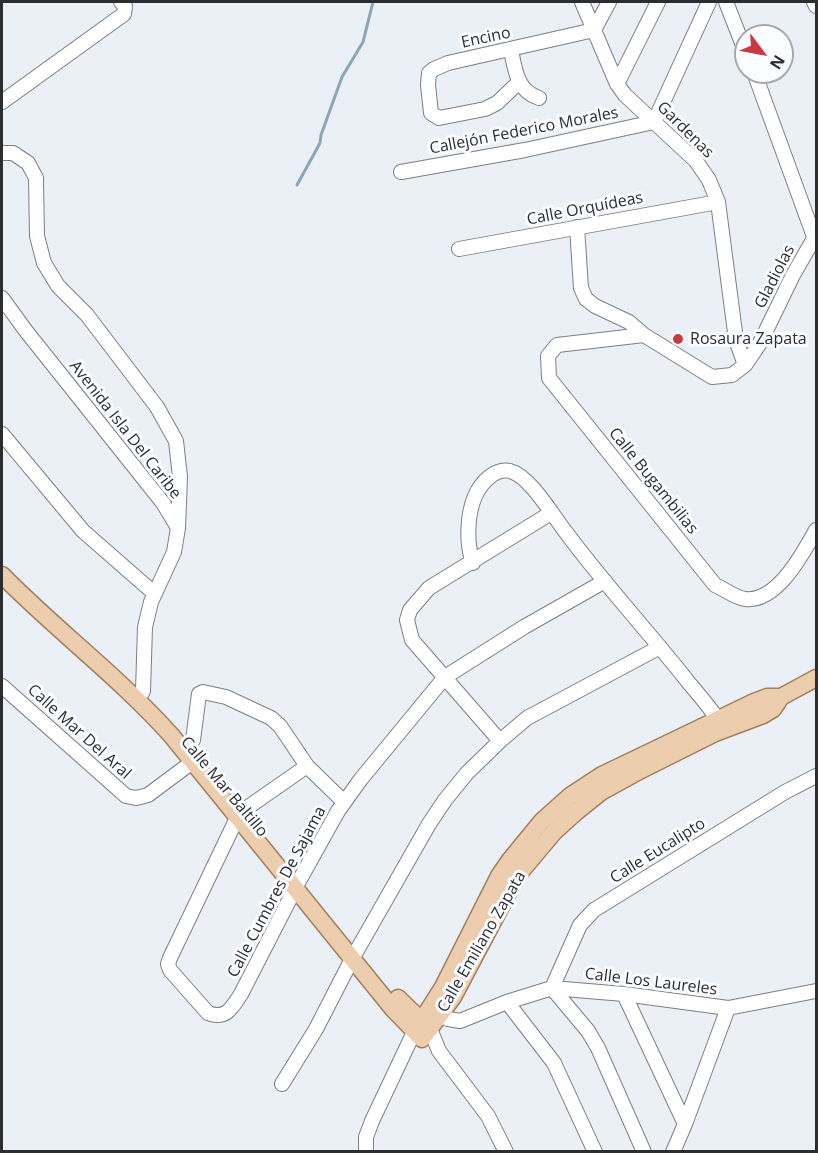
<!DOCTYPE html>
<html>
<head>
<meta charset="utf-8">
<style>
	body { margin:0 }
	#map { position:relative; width:818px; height:1153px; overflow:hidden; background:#ebeff6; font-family:"Open Sans",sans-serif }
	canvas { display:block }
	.frame { position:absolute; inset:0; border:3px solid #2c2d30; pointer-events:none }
	.north { position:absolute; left:734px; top:24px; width:60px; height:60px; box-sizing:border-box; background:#fbfcff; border:2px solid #a8a9ac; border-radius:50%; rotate:122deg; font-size:16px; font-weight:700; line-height:24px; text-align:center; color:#2c2d30 }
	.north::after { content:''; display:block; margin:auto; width:21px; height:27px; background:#c93940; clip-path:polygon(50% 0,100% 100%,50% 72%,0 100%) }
</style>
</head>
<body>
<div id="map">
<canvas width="818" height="1153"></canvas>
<div class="frame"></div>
<div class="north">N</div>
</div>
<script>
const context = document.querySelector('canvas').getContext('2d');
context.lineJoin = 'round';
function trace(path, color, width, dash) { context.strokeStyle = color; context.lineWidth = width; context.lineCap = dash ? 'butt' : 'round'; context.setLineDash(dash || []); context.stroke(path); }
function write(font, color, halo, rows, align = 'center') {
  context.font = font + ' "Open Sans",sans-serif'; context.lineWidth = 6; context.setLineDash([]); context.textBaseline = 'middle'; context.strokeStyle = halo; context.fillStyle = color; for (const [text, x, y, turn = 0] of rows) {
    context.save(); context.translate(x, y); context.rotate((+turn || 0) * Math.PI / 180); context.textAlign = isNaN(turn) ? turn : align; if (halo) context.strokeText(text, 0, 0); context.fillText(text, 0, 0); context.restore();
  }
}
const stream = new Path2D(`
	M297,185L320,143L321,135L342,77L363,42L373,2`);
const minor = new Path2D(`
	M582,2L617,84L625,95L696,161L709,180L718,202L736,340L745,365
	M726,2L746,53
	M814,2L816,6
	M511,50C515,70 517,91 539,98
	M754,72L816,242
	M519,82L497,103L485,109L439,118L431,113L428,85L429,73L434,69L448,63L594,30L609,2
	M617,84L658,2
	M2,102L124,14L125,6L121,2
	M2,153H13L28,163L36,178L37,236L44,263L58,286L87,315L157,407L176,441L180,477L178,528
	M401,172L525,150L654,122L709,2
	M577,227L581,288L586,299L595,306L629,322L644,335
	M816,235L793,275L760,343L745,365L732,375L712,377L644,335L557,345L548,356L549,378L715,585C724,589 736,598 745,599C777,603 803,553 816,530
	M459,249L718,202
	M2,298L26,331L163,503L178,528L174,552L151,602L145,627L143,691L138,699
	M2,434L83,531L155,594
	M473,563C466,543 467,515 475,496C481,483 494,468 510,471C530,476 553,516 565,531C604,584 649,632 689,683C701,697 713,711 723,727
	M2,686L126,796L136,798L148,795L199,757
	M500,741L412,640L407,620L410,610L429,588L551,513
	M184,752L193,740L199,694L203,692L226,697L271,718L280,726L307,766L344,802
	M307,766L244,810L237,818L170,958L168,964L170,970L208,1013C226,1020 232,1008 241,994L300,879L338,811L361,779L445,677L524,627L605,581
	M552,988L580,925L594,910L785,792L816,776
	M552,988L588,1031L598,1048L644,1152
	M624,994L685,1124L728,1008
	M507,1002L554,1063L595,1152
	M430,1011L448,1019L460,1021L507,1002L552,988L624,994L728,1008L816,991
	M430,1029L439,1051L488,1116L506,1152
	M282,1084L316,1029L352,959L429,824L445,800L467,773L500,741L527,718L660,647
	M366,1152V1137L372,1121L414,1032
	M673,1152L685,1124`);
const major = new Path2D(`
	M2,575C56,630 119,677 171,735L393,1009L422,1039L453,997L517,876L554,832L576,812L601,792L641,770L715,733L763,715L773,709L781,697L816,678
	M398,998L430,1029
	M417,1028L443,987L499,876L510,860L542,821L570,796L602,775L754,702L767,697H781`);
const markers = [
	[678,339,6,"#c93940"]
];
const streetNames = [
	["Encino",486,38,-12],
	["Gardenas",685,130,45],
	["Callejón Federico Morales",524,131,-11],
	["Calle Orquídeas",585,209,-11],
	["Gladiolas",775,277,-63],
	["Avenida Isla Del Caribe",125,430,52],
	["Calle Bugambilias",653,481,51],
	["Calle Mar Del Aral",79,732,42],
	["Calle Mar Baltillo",224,787,50],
	["Calle Eucalipto",658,851,-32],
	["Calle Cumbres De Sajama",277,892,-62],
	["Calle Emiliano Zapata",482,942,-60],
	["Calle Los Laureles",651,982,7]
];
const poiNames = [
	["Rosaura Zapata",690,339]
];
trace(stream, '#8aa6ba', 3);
trace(minor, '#7b7f84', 16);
trace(major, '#a1805f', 19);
trace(minor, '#fff', 14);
trace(major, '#eccdae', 16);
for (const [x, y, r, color] of markers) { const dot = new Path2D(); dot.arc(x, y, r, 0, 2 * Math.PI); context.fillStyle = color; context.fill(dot); trace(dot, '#fbfcff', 2); }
write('16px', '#2c2d30', '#fbfcff', streetNames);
write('16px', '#2c2d30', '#fbfcff', poiNames, 'left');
</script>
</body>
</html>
